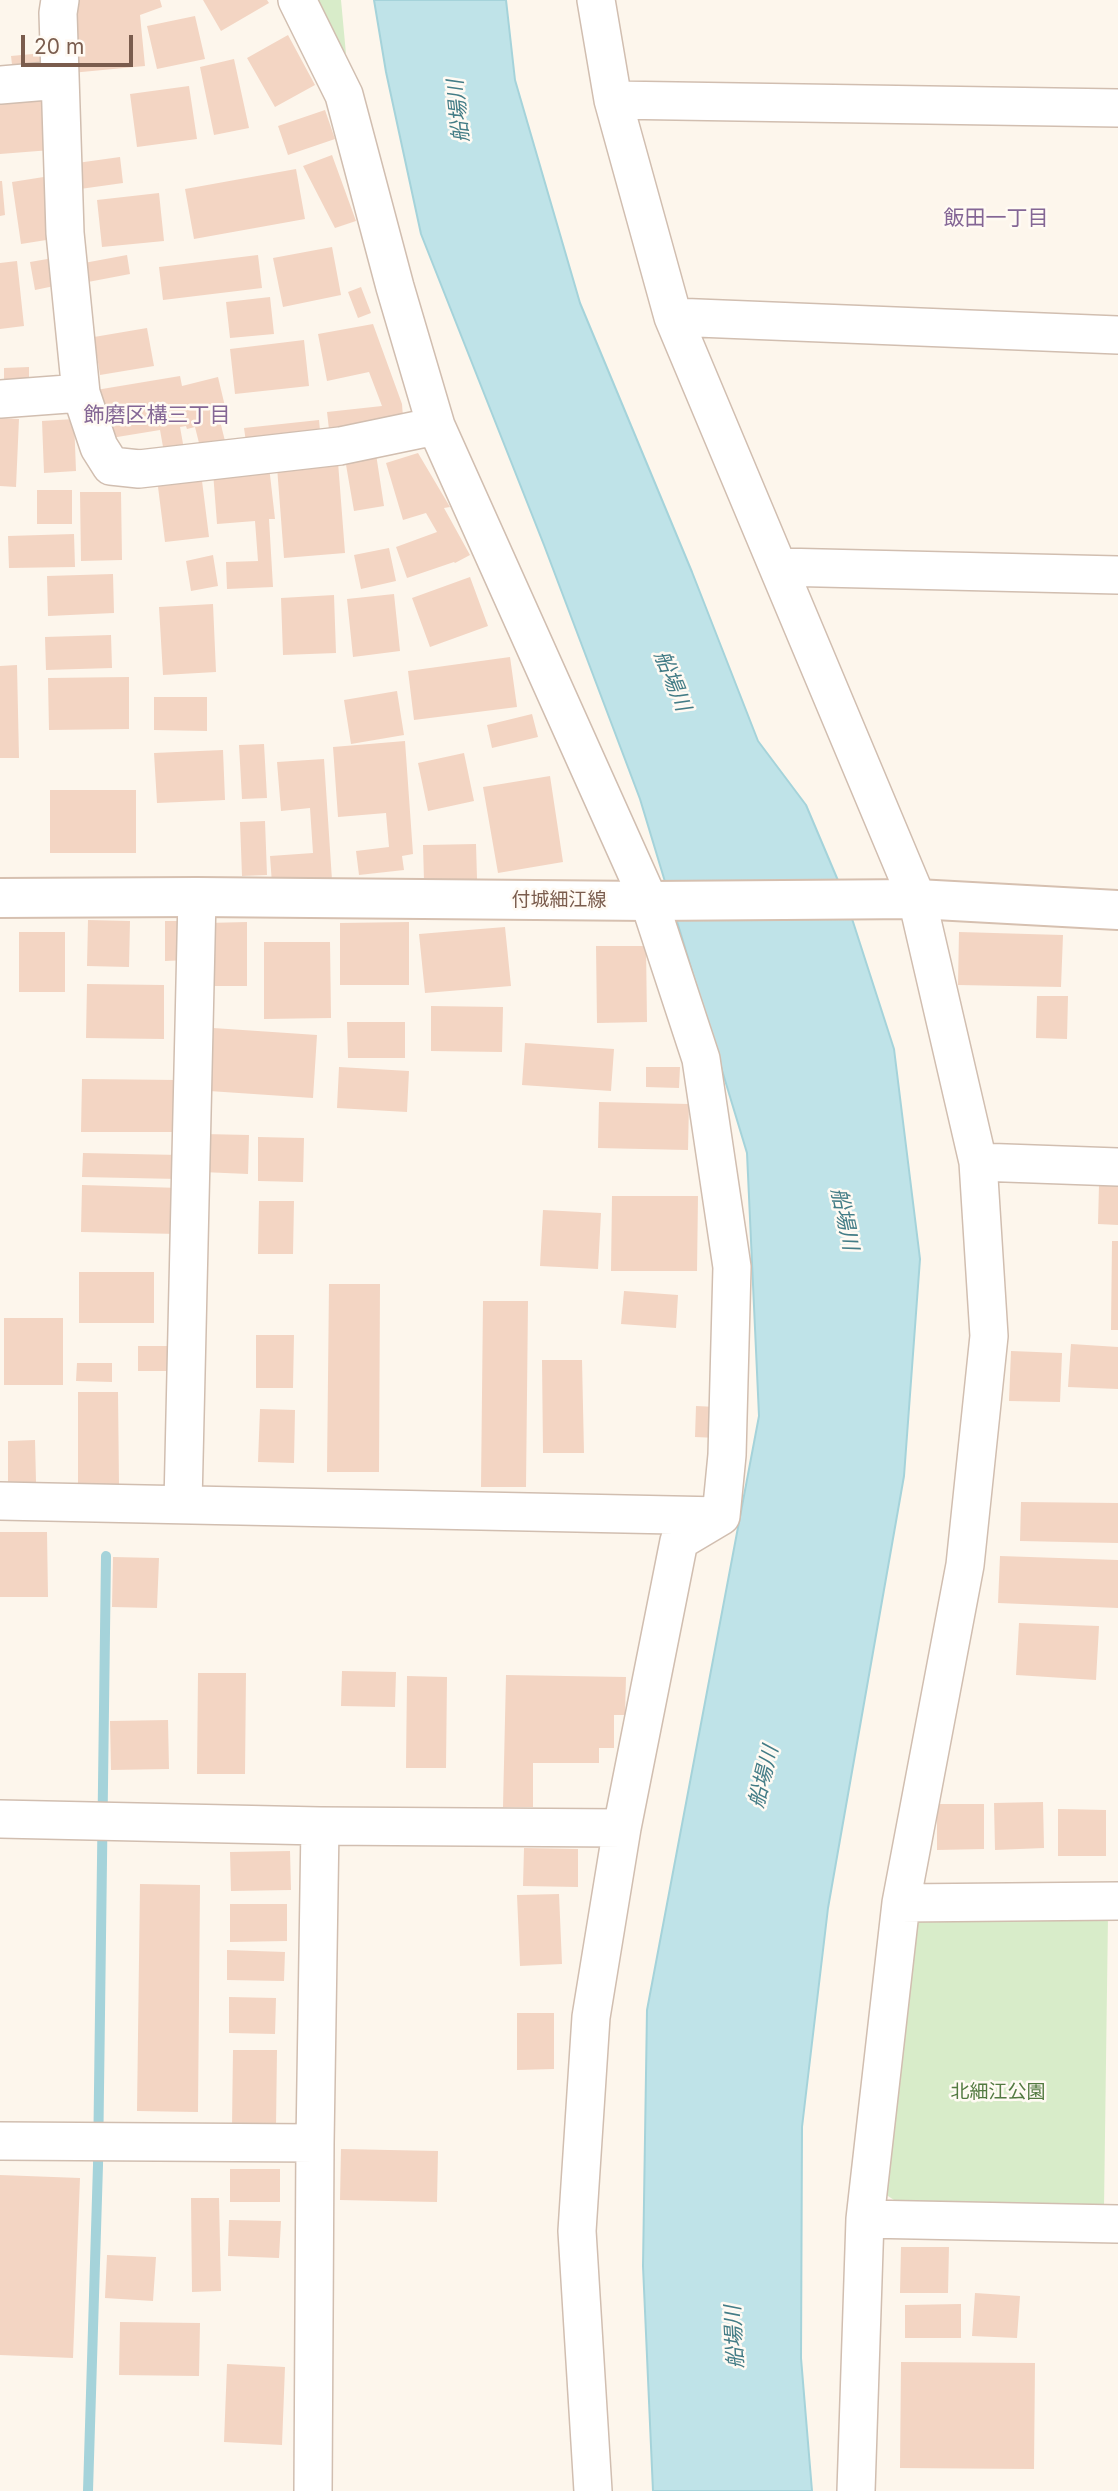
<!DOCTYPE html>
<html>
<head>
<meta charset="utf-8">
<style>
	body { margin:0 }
	#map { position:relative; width:1118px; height:2491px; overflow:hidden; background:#fdf6ec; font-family:Inter,sans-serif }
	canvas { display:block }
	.scale { position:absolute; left:21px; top:35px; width:112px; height:32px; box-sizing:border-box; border:4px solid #7a5c4d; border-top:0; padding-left:9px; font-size:21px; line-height:24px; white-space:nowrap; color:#7a5c4d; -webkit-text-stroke:5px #fffaf3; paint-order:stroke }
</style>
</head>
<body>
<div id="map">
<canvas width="1118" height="2491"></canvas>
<div class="scale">20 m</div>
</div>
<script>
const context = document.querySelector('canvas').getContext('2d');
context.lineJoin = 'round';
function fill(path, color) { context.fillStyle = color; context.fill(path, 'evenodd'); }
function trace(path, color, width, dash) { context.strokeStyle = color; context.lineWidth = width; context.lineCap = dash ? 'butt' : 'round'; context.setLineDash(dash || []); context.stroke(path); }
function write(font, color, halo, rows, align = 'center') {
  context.font = font + ' Inter,"Noto Sans JP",sans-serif'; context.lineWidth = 5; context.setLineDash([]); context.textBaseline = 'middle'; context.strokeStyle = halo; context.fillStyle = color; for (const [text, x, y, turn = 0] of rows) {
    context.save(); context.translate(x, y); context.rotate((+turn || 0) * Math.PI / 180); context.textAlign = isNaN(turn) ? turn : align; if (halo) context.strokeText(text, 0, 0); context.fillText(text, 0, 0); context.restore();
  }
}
const green = new Path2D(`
	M312,0H341L346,54Z
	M1108,1916L1104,2208L897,2202L885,2194L911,1927L920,1917Z`);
const water = new Path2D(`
	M374,0H506L515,80L580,303L692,572L758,741L806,805L845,897L894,1049L920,1259L904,1476L828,1908L802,2127L801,2358L812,2491H653L643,2266L647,2010L759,1416L747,1153L640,799L544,545L421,234L386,72Z`);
const stream = new Path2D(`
	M88,2491L98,2165L106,1556`);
const building = new Path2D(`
	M69,0H160L162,7L140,15L145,66L71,73Z
	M203,0H267L269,3L221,31Z
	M195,16L205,59L157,69L147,26Z
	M288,35L315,85L275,107L247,58Z
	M43,53L45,70L13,73L11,56Z
	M234,59L249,128L214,135L200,67Z
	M189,86L197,139L137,147L130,94Z
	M46,96L51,150L0,154V100Z
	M325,110L335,139L288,155L278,126Z
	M332,155L356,221L335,228L303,166Z
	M120,157L123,183L80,189L77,163Z
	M296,169L305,219L194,239L185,189Z
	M50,176L59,238L21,244L12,182Z
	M0,181H2L5,215L0,216Z
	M159,193L164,241L102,247L97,200Z
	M332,247L341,295L283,307L273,258Z
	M127,255L130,274L88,282L84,263Z
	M258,255L262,288L163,300L159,267Z
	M59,257L64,284L35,290L30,262Z
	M17,261L24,326L0,329V263Z
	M361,287L371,313L358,318L348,292Z
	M270,297L274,334L230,338L226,302Z
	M373,324L402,404L404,430L330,438L327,412L382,406L369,372L327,381L318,334Z
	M147,328L154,366L100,375L94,337Z
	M304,340L309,386L235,394L230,349Z
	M29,367V386L4,387V368Z
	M180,376L182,386L218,377L228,419L220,421L228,453L203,459L195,427L187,429L186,426L180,427L185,455L165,458L160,430L105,439L96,390Z
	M0,418L19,419L16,487L0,486Z
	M74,419L76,471L44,473L42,421Z
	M319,420L321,441L247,449L244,428Z
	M418,453L450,507L444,508L470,555L455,563L454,562L407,578L396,547L437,532L426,513L403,520L386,463Z
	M376,454L384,506L354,511L345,459Z
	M338,462L345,553L284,558L277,467Z
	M269,466L275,519H269L273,587L227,589L226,562L258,561L255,521L217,524L213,472Z
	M201,473L209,537L165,542L157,479Z
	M37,490H72V524H37Z
	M80,492H121L122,560L81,561Z
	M74,534L75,567L9,568L8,536Z
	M389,548L396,581L361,589L354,555Z
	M213,555L218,586L191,591L186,561Z
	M113,574L114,613L48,616L47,576Z
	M470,577L488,626L430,647L412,598Z
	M394,594L400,651L353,657L347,599Z
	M334,595L336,653L283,655L281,598Z
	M213,604L216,672L163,675L159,607Z
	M111,635L112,668L46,670L45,637Z
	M510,657L517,707L414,720L408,671Z
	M17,665L19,758H0V666Z
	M129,677V729L49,730L48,678Z
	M397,691L404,735L351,744L344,700Z
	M154,697H207V731L154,730Z
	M532,714L538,737L492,748L487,725Z
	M405,741L413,854L402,856L404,870L359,875L356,851L389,847L386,813L338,817L333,747Z
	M264,744L267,798L242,799L239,745Z
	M223,750L225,800L157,803L154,753Z
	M464,753L474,801L428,811L418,763Z
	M324,759L332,880L272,884L270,856L313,853L310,808L281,811L277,762Z
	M550,776L563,862L498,873L483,787Z
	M50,790H136V853H50Z
	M265,821L267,875L242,876L240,822Z
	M476,844L477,879L424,881L423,845Z
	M88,920L130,921L129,967L87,966Z
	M165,921H188V960L165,961Z
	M247,922V986H208L207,923Z
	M409,922V985H340V923Z
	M505,927L511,986L425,993L419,934Z
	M19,932H65V992H19Z
	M959,932L1063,935L1061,987L958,985Z
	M264,942H330L331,1018L264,1019Z
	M596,946H646L647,1022L597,1023Z
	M87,984L164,985V1039L86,1038Z
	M1037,996H1068L1067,1039L1036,1038Z
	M431,1006L503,1007L502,1052L431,1051Z
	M347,1022H405V1058H348Z
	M213,1028L317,1035L313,1098L209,1091Z
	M525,1043L614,1049L611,1091L522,1085Z
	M339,1067L409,1071L407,1112L337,1108Z
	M646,1067H680L679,1088L646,1087Z
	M82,1079L178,1080V1132H81Z
	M599,1102L689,1104L688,1150L598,1148Z
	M204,1134L249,1135L248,1174L202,1172Z
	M258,1137L304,1138L303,1182L258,1181Z
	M83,1153L180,1155L179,1179L82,1177Z
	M82,1185L181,1188L179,1234L81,1232Z
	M1099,1185H1118V1225L1098,1224Z
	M612,1196H698L697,1271H611Z
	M259,1201H294L293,1254H258Z
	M543,1210L601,1213L598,1269L540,1266Z
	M1112,1241H1118V1330H1111Z
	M79,1272H154V1323H79Z
	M329,1284H380L379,1472H327Z
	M624,1291L678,1295L676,1328L621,1324Z
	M483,1301H528L526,1487H481Z
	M4,1318H63V1385H4Z
	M256,1335H294L293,1388H256Z
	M1071,1344L1118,1347V1389L1068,1387Z
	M138,1346H172V1371H138Z
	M1011,1351L1062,1353L1060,1402L1009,1401Z
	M542,1360H582L584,1453H543Z
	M77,1363H112V1382L76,1381Z
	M78,1392H118L119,1485L78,1486Z
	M696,1406L717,1407V1438L695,1437Z
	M260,1409L295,1410L294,1463L258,1462Z
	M35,1440L36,1482L8,1483V1441Z
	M1021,1502L1118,1503V1543L1020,1541Z
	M0,1532H47L48,1597H0Z
	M1000,1556L1118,1560V1608L998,1603Z
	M113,1557L159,1558L157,1608L112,1607Z
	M1019,1623L1099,1626L1096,1680L1016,1675Z
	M342,1671L396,1672L395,1707L341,1706Z
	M198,1673H246L245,1774H197Z
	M506,1675L626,1677L625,1715H614V1748H599V1763H533V1807H503Z
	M407,1676L447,1677L446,1768H406Z
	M168,1720L169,1769L111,1770L110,1721Z
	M1043,1802L1044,1848L995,1850L994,1803Z
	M937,1804H984V1849L937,1850Z
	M1058,1809L1106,1810V1856H1058Z
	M524,1848L578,1849V1887L523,1886Z
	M290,1851L291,1890L231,1891L230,1852Z
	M140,1884L200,1885L198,2112L137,2111Z
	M559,1894L562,1964L520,1966L517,1895Z
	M230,1904H287V1941L230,1942Z
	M227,1950L285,1952L284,1981L227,1980Z
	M229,1997L276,1998L275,2034L229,2033Z
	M517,2013H554V2069L517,2070Z
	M233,2050H277L276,2127H232Z
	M341,2149L438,2151L437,2202L340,2200Z
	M230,2169H280V2202H230Z
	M0,2175L80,2178L73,2358L0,2355Z
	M191,2198H219L221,2291L192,2292Z
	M229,2220L281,2221L279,2258L228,2256Z
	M901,2247H949L948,2293H900Z
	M107,2255L156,2257L153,2301L105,2298Z
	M975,2293L1020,2296L1017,2338L972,2336Z
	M961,2304V2338H905V2305Z
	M120,2322L200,2323L199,2376L119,2375Z
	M901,2362L1035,2363L1034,2469L900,2468Z
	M227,2364L285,2367L282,2445L224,2442Z`);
const street = new Path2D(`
	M60,0L58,13L65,233L81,393
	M297,0L344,95L395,287L436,426L649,901L701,1059L732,1267L727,1455L721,1516
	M596,0L613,100L673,317L917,899L978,1162L989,1336L965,1565L901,1903L865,2219L856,2491
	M0,85L60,80
	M613,100L1118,108
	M673,317L1118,335
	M0,399L81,393L99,447L111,466L139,469L340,446L436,426
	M779,567L1118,575
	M978,1162L1118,1167
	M0,1501L721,1516
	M183,1503L197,897
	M0,1819L320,1826L622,1828
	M901,1903L1118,1901
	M0,2141L315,2143
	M865,2219L1118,2224
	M313,2491L315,2143L320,1826
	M593,2491L577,2231L591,2017L622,1828L679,1541L721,1516`);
const secondary = new Path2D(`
	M0,898L197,897L649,901L917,899L1118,910`);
const streetNames = [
	["付城細江線",559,900]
];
const parkNames = [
	["北細江公園",998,2092]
];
const waterNames = [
	["船場川",459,111,-96],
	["船場川",672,681,68],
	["船場川",844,1219,78],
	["船場川",764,1777,-76],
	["船場川",735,2337,-93]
];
const neighbourhoodNames = [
	["飯田一丁目",996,219],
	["飾磨区構三丁目",157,416]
];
fill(green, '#d8ecc9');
fill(water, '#bfe3e8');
trace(water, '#a5d3da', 2);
trace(stream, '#a5d3da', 10);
fill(building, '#f3d5c3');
trace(street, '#d1beb0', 40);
trace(secondary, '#d6c0b0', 42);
trace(street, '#fff', 37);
trace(secondary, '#fff', 38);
write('19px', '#7a5c4d', '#fffaf3', streetNames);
write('19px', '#537a41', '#fffaf3', parkNames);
write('italic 21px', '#437c86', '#fffaf3', waterNames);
write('21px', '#846695', '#fffaf3', neighbourhoodNames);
</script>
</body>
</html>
